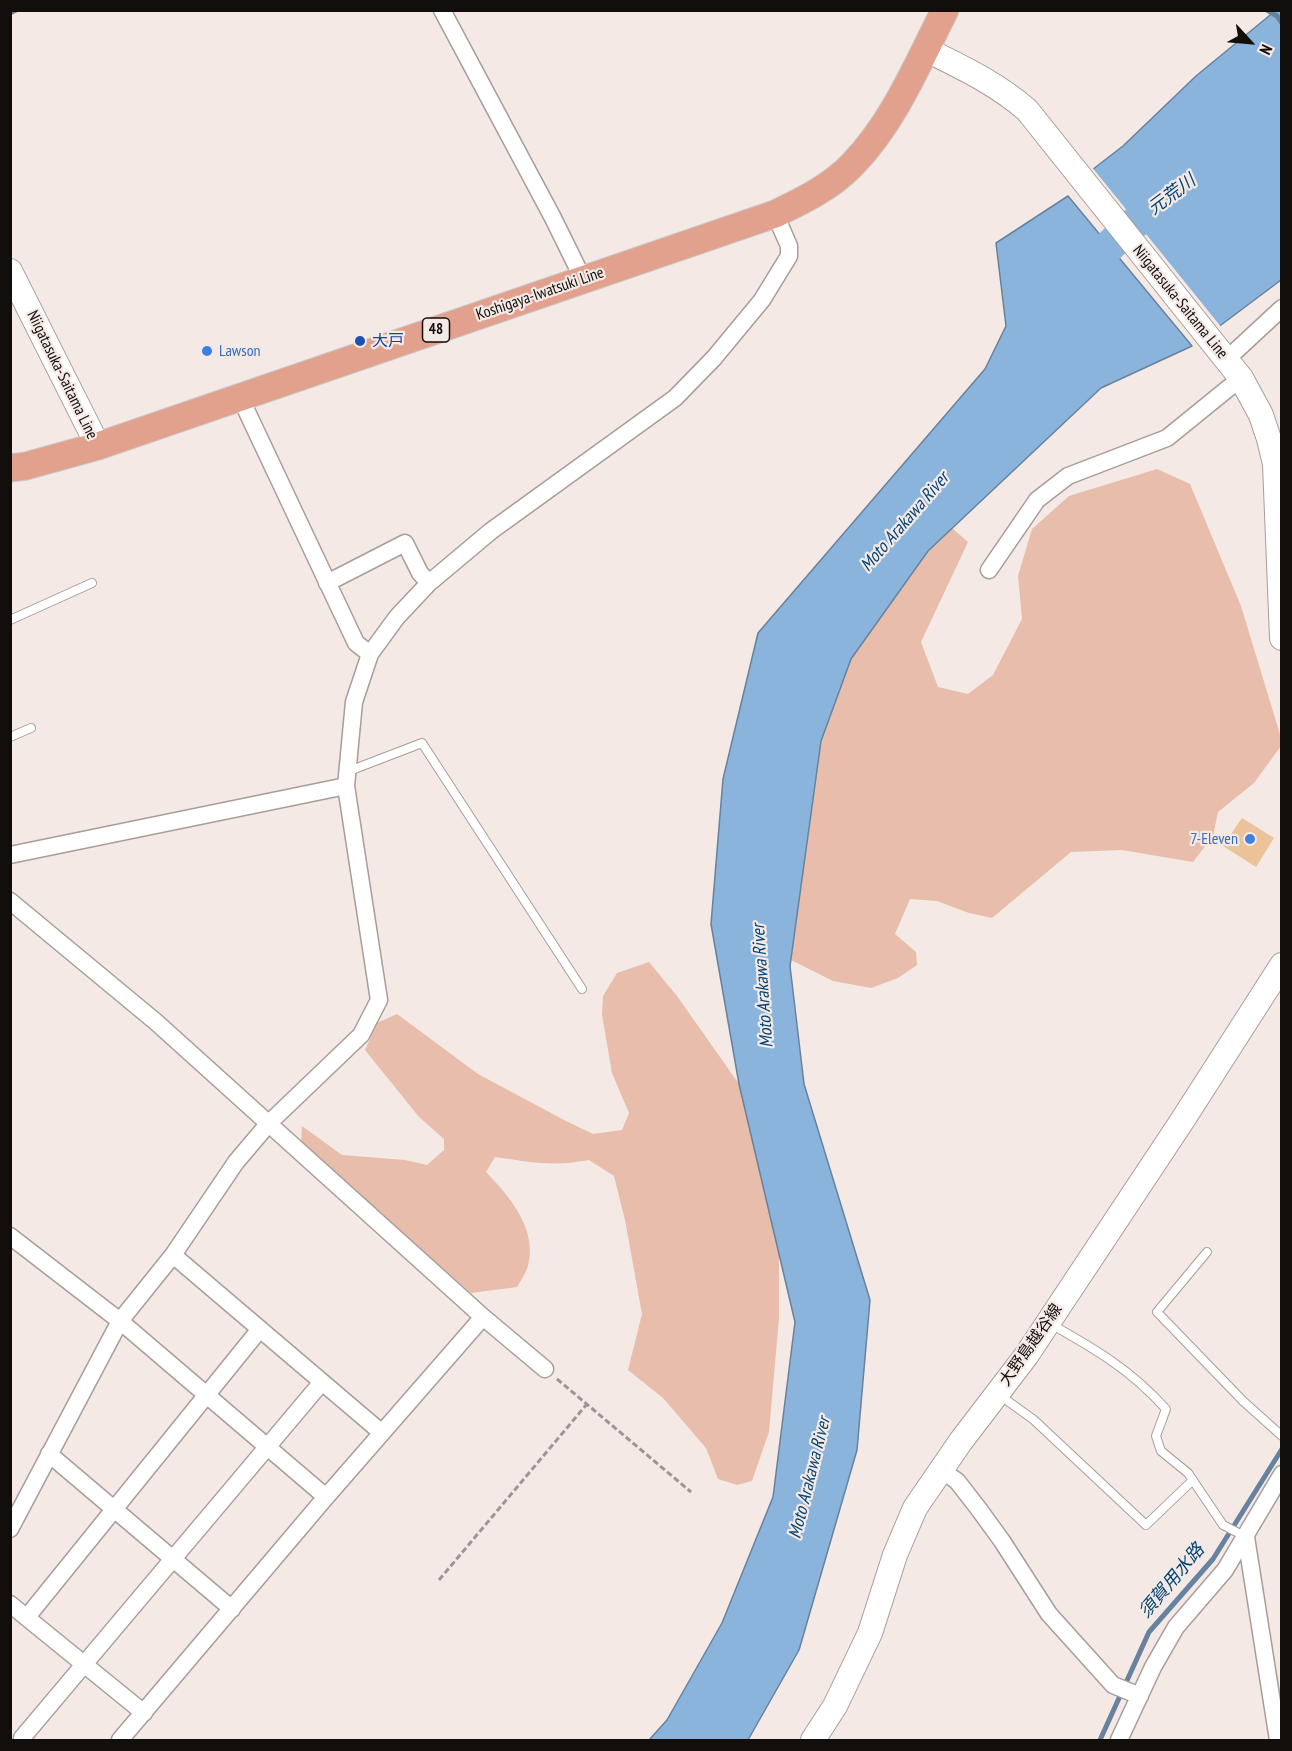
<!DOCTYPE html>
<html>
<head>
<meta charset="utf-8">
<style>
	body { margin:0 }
	#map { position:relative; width:1292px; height:1751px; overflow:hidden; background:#f4e9e5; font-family:"PT Sans Narrow",sans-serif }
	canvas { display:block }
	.frame { position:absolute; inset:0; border:12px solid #110e0c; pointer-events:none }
	.north { position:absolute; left:1220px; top:12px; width:60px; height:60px; -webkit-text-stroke:4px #f4e9e5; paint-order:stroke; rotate:116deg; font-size:16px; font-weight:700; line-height:24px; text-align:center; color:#110e0c }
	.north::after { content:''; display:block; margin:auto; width:21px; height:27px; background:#110e0c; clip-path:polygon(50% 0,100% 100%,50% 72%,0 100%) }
</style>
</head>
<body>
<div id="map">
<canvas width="1292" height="1751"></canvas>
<div class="frame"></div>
<div class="north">N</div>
</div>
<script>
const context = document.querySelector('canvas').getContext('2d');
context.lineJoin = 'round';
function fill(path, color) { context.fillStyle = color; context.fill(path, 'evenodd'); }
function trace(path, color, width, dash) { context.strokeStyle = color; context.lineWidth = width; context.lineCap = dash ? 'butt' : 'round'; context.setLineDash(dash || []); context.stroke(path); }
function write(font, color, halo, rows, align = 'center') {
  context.font = font + ' "PT Sans Narrow","Noto Sans JP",sans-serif'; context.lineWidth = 4.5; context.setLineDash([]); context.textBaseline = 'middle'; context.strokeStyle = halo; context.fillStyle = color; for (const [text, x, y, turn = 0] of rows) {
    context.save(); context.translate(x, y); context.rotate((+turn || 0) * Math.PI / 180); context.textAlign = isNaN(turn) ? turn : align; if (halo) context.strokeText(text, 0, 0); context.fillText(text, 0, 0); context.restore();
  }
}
const green = new Path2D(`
	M1157,469L1190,484L1241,606L1282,741L1281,746L1254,783L1218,812L1213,836L1193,862L1122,850L1071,852L992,918L969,913L937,901L910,899L895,934L916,952L917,965L898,978L871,988L833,981L791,960L821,741L851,659L928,551L952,528L968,542L921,642L938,687L968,694L993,675L1022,619L1018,576L1032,529L1069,496Z
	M649,962L677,996L739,1084L779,1255V1318L769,1432L752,1481L737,1485L718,1479L706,1448L663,1398L628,1370L642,1314L625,1220L614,1176L589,1160C552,1167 531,1162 495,1157L486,1172C509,1196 538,1229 528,1266C526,1273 521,1280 517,1287L471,1293L301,1145L302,1126L342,1155L405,1160L427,1165L444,1150V1139L419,1117L365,1050L377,1023L397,1014L478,1074L564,1120L593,1134L622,1130L629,1113L612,1073L602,1015L603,996L617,973Z`);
const water = new Path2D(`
	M1275,11H1281V280L1217,328L1088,173L1123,146L1196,76Z
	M1068,196L1192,346L1101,388L928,551L851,659L821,741L790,966L804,1084L870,1300L857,1450L799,1650L748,1740H649L667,1720L722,1623L773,1497L795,1322L739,1084L711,924L723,779L758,633L985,369L1006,326L996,243Z`);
const pier = new Path2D(`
	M1091,166L1222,328L1218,331L1085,171Z`);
const stream = new Path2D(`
	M1267,10L1277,16L1282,23
	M10,13L16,10
	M1100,1740L1149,1632L1213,1559L1282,1449`);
const river = new Path2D(`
	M1079,276L1128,228L1148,213`);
const building = new Path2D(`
	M1242,818L1274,838L1256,867L1223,846Z`);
const path = new Path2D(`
	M557,1379L691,1492
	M439,1580L587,1404`);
const service = new Path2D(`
	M10,620L92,583
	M10,737L31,728
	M349,771L422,743L582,989
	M1207,1252L1157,1312L1243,1401L1282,1436
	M1049,1323C1095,1349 1130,1369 1166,1409L1156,1436L1161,1451L1188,1473L1223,1525L1246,1537
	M998,1394L1034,1420L1146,1525L1193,1480`);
const minor = new Path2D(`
	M442,10L553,218L583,279
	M1227,359L1282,308
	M240,397L356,643L370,654
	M989,570L1037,500L1068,476L1167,438L1241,378
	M327,583L405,543L420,573L429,583
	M10,855L346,786
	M10,901L156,1022L483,1317L545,1369
	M10,1236L120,1321L326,1497
	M173,1255L382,1433
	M49,1454L232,1609
	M941,1470L957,1481L978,1508L1002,1541L1049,1614L1113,1685L1140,1696
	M10,1529L120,1321L173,1255L236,1162L269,1123L361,1035L379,1000L346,786L354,702L370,654L397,617L429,583L491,531L675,398L714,358L762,300L789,256V246L775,214
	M1246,1537L1278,1740
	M10,1604L144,1713
	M27,1617L260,1329
	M22,1738L322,1382
	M120,1740L326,1497L483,1317
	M1119,1740L1153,1667L1176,1627L1225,1570L1282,1474`);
const secondary = new Path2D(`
	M925,49C961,67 996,83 1027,110L1241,378L1261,415L1269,439L1275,464L1282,638
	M10,271L98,446
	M813,1740L835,1706L870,1633L895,1555L915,1508L961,1441L1026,1356L1182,1121L1282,965`);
const primary = new Path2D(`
	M10,468L26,466L98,446L775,214C802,201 831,187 852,165C894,122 918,63 945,10`);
const markers = [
	[360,341,6,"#1a4fb4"],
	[207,351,6,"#3f7fe0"],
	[1250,839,6,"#3f7fe0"]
];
const shields = [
	[436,330,27]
];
const shieldNames = [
	["48",436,330]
];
const streetNames = [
	["Koshigaya-Iwatsuki Line",540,294,-19],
	["Niigatasuka-Saitama Line",1180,302,51],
	["Niigatasuka-Saitama Line",62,375,64],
	["大野島越谷線",1031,1345,-55]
];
const transitNames = [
	["大戸",372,341]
];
const shopNames = [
	["Lawson",219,351],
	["7-Eleven",1238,839,"right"]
];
const waterNames = [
	["元荒川",1172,195,-37],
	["Moto Arakawa River",905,522,-49],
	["Moto Arakawa River",763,986,-94],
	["Moto Arakawa River",810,1478,-76],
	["須賀用水路",1172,1581,-50]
];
fill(green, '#e8bdab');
fill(water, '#8bb4dc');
trace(water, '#66829e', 1.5);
fill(pier, '#f4e9e5');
trace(stream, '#66829e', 5);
trace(river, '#8bb4dc', 32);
fill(building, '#ecc299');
trace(service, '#a79d99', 10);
trace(minor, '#a79d99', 19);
trace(secondary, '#a79d99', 26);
trace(primary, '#cbcaca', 29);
trace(path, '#9e9693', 3, [6, 3]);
trace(service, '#fff', 8);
trace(minor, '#fff', 16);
trace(secondary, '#fff', 24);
trace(primary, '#e2a18d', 27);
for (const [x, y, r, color] of markers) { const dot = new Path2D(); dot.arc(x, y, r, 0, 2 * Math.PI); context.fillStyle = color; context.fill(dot); trace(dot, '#f4e9e5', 2); }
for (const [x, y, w] of shields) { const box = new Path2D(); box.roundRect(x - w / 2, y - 12, w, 24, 4.5); context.fillStyle = '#f4e9e5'; context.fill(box); trace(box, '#110e0c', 1.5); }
write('bold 15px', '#110e0c', null, shieldNames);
write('16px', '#110e0c', '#f4e9e5', streetNames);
write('16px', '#164399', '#f4e9e5', transitNames, 'left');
write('16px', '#366cbe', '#f4e9e5', shopNames, 'left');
write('italic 18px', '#004475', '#f4e9e5', waterNames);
</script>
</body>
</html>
